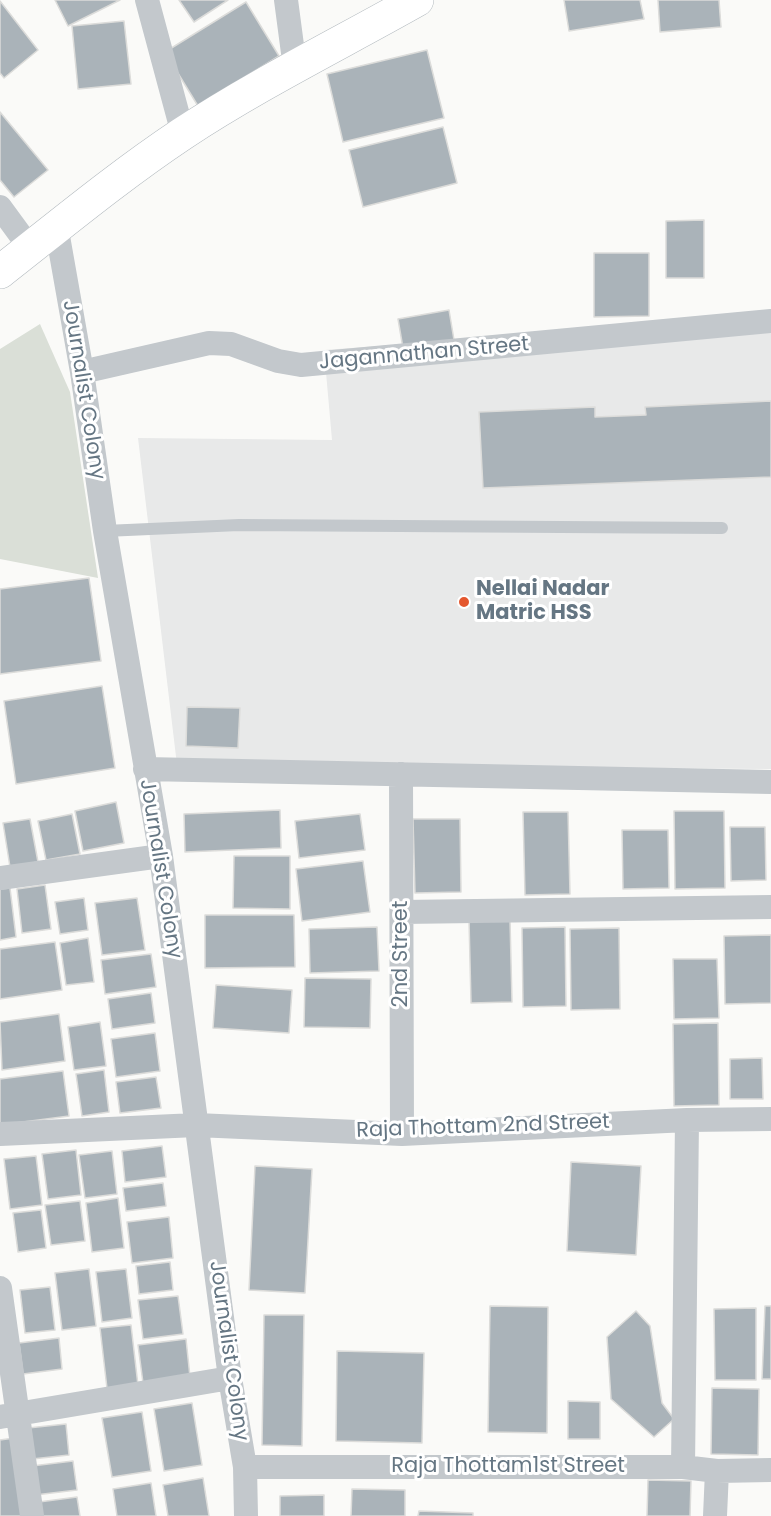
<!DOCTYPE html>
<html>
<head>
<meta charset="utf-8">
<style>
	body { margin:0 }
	canvas { display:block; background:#fafaf8 }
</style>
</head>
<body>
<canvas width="771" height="1516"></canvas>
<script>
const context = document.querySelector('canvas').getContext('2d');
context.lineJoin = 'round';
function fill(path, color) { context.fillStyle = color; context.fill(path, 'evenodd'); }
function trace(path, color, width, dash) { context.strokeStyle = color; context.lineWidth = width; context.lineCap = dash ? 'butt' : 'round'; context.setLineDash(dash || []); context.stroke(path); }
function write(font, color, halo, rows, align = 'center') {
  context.font = font + ' Poppins,sans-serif'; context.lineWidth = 6; context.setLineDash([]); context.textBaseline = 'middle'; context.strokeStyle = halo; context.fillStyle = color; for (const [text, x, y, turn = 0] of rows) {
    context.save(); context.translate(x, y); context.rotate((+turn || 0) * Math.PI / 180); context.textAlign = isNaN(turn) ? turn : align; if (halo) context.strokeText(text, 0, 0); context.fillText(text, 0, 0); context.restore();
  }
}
const built = new Path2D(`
	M771,317V769L177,765L138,438L332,440L324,350Z`);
const green = new Path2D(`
	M40,324L70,392L98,578L0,559V349Z`);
const building = new Path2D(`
	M55,0H120L68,26Z
	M179,0H228L194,22Z
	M564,0H640L644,19L569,31Z
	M658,0H719L721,27L660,32Z
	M0,1L38,50L4,78L0,73Z
	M246,2L279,56L198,106L165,52Z
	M124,21L131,84L78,89L72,26Z
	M427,50L444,118L343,142L327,74Z
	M0,112L48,170L14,197L0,180Z
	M443,127L457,183L363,207L349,150Z
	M704,220V278H666V221Z
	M594,253H649V316L594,317Z
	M449,310L455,346L404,354L398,319Z
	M771,401V477L483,488L479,412L595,407V417L646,415L645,407Z
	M89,578L101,661L0,674V589Z
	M102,686L115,768L16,784L4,701Z
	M187,707L240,708L238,748L186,746Z
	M116,802L124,843L83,851L75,811Z
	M280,810L281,848L185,852L184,814Z
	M674,811H724L725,888L675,889Z
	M523,812H568L570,894L525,895Z
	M72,814L80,854L46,860L38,821Z
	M360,814L365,850L299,858L295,821Z
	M30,819L38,862L10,867L3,823Z
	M413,819H460L461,892L415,893Z
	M730,827H765L766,880L731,881Z
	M622,830H668L669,888L623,889Z
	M234,856H290V909L233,908Z
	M363,861L370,912L302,921L296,869Z
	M45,885L51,929L22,933L17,889Z
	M10,888L16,937L0,940V889Z
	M84,898L88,930L60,934L55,902Z
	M137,898L145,950L102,955L95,903Z
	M205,915H294L295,967L205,968Z
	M469,920H510L512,1002L471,1003Z
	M377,927L379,971L310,973L309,929Z
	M565,927L566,1006L523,1007L522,928Z
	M619,928L620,1009L571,1010L570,929Z
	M771,935V1003L725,1004L724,936Z
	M88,938L94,982L66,985L60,943Z
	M55,942L62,990L0,999V949Z
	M151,954L156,987L105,994L101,960Z
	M673,959H717L719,1018L674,1019Z
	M305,978L371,979L370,1028L304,1027Z
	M216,985L292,990L289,1033L213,1028Z
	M151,993L155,1023L112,1029L108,999Z
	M59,1014L65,1061L2,1070L0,1022Z
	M100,1022L106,1066L74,1070L68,1027Z
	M718,1023L719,1105L674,1106L673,1024Z
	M155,1033L160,1071L116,1077L111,1039Z
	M762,1058L763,1099H730V1059Z
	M104,1070L109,1112L82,1116L76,1074Z
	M63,1071L69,1116L0,1125V1079Z
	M156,1077L161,1108L120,1113L116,1082Z
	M162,1146L166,1177L125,1182L122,1151Z
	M76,1150L81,1195L48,1199L42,1154Z
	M112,1151L117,1194L85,1198L79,1155Z
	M36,1156L42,1205L10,1209L4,1159Z
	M571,1162L641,1166L636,1255L567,1251Z
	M255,1166L312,1169L305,1293L249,1290Z
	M163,1183L166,1206L126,1211L123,1188Z
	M118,1198L124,1248L92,1252L86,1203Z
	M80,1201L85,1241L51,1245L45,1205Z
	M41,1210L46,1248L18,1252L13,1213Z
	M169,1217L173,1258L132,1263L127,1222Z
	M170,1262L173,1290L139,1294L136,1266Z
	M89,1269L96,1326L62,1330L55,1273Z
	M126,1269L132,1318L102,1322L96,1272Z
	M50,1287L55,1330L25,1333L20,1290Z
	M178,1296L183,1334L143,1339L138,1300Z
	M490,1306L548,1307L547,1433L488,1432Z
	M765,1306H771V1379H762Z
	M756,1308V1380H715L714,1309Z
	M636,1311L650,1326L662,1403L674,1419L654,1437L611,1399L607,1337Z
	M264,1315H304L302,1446L262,1445Z
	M131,1325L139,1394L108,1397L100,1328Z
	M59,1338L62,1369L23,1374L19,1343Z
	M186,1339L190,1377L143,1383L138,1345Z
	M337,1351L424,1353L422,1443L336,1441Z
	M712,1388L759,1389L758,1455L711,1454Z
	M568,1401L600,1402V1439H568Z
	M192,1403L202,1465L164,1471L154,1409Z
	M142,1412L151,1471L112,1477L102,1418Z
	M66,1424L69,1455L32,1459L28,1428Z
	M14,1438L23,1516H0V1440Z
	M73,1461L77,1490L35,1495L32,1466Z
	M203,1478L209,1516H168L163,1485Z
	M648,1480L691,1481L690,1516H647Z
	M151,1483L156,1516H117L113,1489Z
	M352,1489L405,1490V1516H351Z
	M324,1495V1516H280V1496Z
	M77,1497L80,1516H40L39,1502Z
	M419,1511L473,1513V1516H418Z`);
const lane = new Path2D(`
	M105,531L239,525L722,528`);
const street = new Path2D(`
	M147,0L183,134
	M286,0L295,68
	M0,207L30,248
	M56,225L82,372L105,531L161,856L230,1378L245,1467L246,1516
	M82,372L209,343L231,344L278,361L301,365L771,321
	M145,769L771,782
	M401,774L402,1134
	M0,878L161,856
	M402,912L771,907
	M0,1134L196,1125L402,1134L687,1120L771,1119
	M0,1288L32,1516
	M0,1417L230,1378
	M245,1467H683L717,1471L771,1470
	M683,1467L687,1120
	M715,1516L717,1471`);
const secondary = new Path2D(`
	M0,272C60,225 119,176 182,134C256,85 339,44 417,0`);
const markers = [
	[464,602,6,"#e4572e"]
];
const streetNames = [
	["Jagannathan Street",424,354,-5],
	["Journalist Colony",83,390,81],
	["Journalist Colony",160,869,81],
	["2nd Street",402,954,-90],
	["Raja Thottam 2nd Street",483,1127,-2],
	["Journalist Colony",228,1351,82],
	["Raja Thottam1st Street",508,1467]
];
const poiNames = [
	["Nellai Nadar",476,590],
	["Matric HSS",476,614]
];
fill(built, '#e8e9e9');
fill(green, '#dadfd7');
fill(building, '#aab3b9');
trace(building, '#dcdcda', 1.5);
trace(secondary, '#b3babf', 34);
trace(lane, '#c3c8cc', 12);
trace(street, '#c3c8cc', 24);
trace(secondary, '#fff', 33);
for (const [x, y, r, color] of markers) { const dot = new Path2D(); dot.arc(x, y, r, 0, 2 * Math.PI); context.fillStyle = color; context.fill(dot); trace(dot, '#fff', 2); }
write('21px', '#657683', '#fff', streetNames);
write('bold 21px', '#657683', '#fff', poiNames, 'left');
</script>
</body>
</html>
